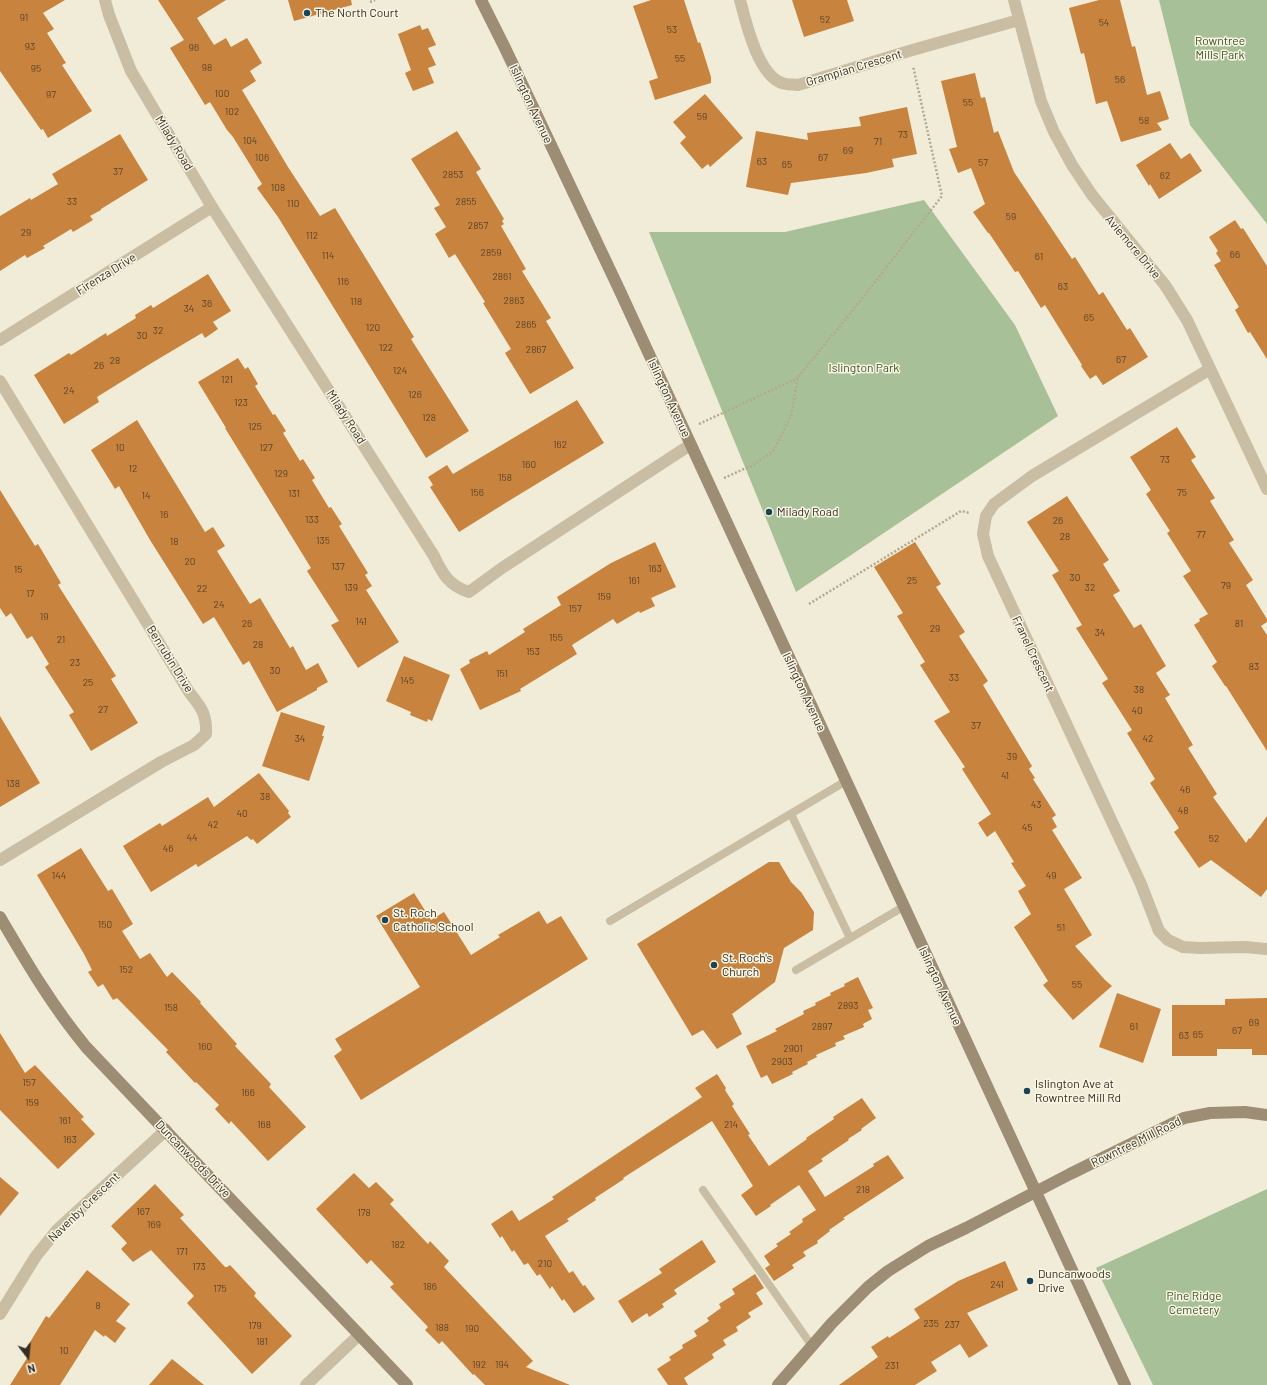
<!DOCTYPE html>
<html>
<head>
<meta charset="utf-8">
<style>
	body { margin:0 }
	#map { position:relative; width:1267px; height:1385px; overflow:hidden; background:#f1ecd7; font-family:Barlow,sans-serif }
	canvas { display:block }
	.north { position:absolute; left:8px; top:1337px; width:40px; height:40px; -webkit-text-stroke:3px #f9f5e3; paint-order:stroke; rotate:164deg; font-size:11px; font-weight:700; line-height:16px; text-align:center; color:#342e25 }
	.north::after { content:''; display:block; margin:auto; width:14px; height:18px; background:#342e25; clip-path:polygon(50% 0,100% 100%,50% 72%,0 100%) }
</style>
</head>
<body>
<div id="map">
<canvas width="1267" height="1385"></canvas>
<div class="north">N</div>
</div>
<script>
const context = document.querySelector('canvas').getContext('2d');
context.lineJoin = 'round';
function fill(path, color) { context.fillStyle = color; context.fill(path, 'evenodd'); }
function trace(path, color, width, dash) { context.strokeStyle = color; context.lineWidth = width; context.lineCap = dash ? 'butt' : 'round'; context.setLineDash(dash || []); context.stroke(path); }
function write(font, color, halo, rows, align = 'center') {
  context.font = font + ' Barlow,sans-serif'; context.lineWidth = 3; context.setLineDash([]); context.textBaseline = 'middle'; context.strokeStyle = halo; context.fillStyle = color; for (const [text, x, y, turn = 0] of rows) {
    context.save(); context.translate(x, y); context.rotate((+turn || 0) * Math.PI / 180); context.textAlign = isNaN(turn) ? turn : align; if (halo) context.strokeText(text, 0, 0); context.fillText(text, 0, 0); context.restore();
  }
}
const green = new Path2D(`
	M1159,0H1267V224L1190,125Z
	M924,200L1015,325L1058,416L796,592L649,232H785Z
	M1267,1189V1385H1153L1096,1268Z`);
const building = new Path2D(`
	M0,0H65L43,13L54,29L47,33L66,63L62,65L92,111L48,138L43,129L41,130L0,71Z
	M158,0H226L197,18L214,45L226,38L231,47L247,38L262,63L250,71L256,81L242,90L288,167L320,216L335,208L414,337L411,339L469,431L426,458L278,217L257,188L262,184L233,137L227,130L210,102L205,105L170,48L184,40Z
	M288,0H351L352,5L294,21Z
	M651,0H684L698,43L700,42L711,77V83L655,100L649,81L658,78L633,6Z
	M792,0H847L854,21L804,37Z
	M1099,0H1120L1132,47L1135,46L1147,95L1160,91L1169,119L1157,123L1162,130L1121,142L1107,101L1096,104L1084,53L1081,54L1069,8Z
	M420,25L422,30L428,28L436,45L428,48L436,65L428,68L434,83L413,91L405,73L411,70L398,34Z
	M975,73L981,98L985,97L994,133L998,131L1014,172L1072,259L1075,257L1099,295L1103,292L1127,330L1130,328L1148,357L1103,385L1096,375L1090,379L1081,366L1082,365L1045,305L1041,308L1018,271L1015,272L989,233H988L973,212L985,204L971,168L958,173L949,149L957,147L941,81Z
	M705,94L743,138L710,167L708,164L702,169L680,143L686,137L673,122Z
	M907,107L917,154L892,159L894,167L866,173L791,183L788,195L746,187L756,131L808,140L807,133L861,126L859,117Z
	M457,131L481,169L476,172L504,219L502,221L504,224L501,226L526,269L522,271L551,318L546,321L574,368L530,394L505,353L511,349L483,303L485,302L455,254L449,258L435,234L446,227L434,208L440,205L411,159Z
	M120,134L148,180L101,209V210L90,216L93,220L73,232L71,229L43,246L45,248L27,258L25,255L0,271V216L30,198L31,200L58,184L52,174Z
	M1170,143L1181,159L1190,153L1202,171L1159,199L1150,184L1149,186L1136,165Z
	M1235,220L1241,229L1243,228L1267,266V359L1250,332L1248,333L1235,310L1239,307L1214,265L1221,261L1216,253L1218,251L1209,237Z
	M208,274L231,311L213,322L218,329L205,338L202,333L150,364L97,397L99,402L64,424L34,375L69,353L71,355L106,333L107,336L136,318L135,315L151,305L153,308Z
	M238,358L245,369L248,367L258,384L255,386L273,415L275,414L286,431L283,433L300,461L303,459L315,478L312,480L329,508L331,507L342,524L339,526L368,573L365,575L372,586L366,590L399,642L358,668L331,625L339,621L307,571L311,568L225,428H226L198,382Z
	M577,400L604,443L507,502L459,532L430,487L433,485L428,477L447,465L453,474Z
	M137,420L205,532L213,527L225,546L217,551L250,604L260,598L290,648L293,646L306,670L318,663L328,682L317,688V690L277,712L249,661L243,665L214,617L203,624L150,540L119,486L115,489L91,450Z
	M1177,427L1196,457L1191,460L1215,498L1210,501L1234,540L1229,543L1253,580L1246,585L1267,619V622L1261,626L1267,635V751L1226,686H1225L1212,666L1217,662L1194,625L1200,621L1199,619L1208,614L1183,576L1191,571L1167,533L1170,531L1146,494L1151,490L1130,457Z
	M0,490L35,546L38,544L61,583L58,585L116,676L111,679L138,723L91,751L69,715L74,712L45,667L49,664L32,636L27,639L11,613L6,617L0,608Z
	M1067,496L1109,560L1103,564L1120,591L1113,595L1134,628L1141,624L1166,666L1156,673L1170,695L1165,698L1193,745L1188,748L1217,794L1213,797L1246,843L1249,838L1250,839L1267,816V889L1261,897L1211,860L1199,868L1174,832L1179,828L1150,783L1155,779L1127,733L1132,730L1102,683L1108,679L1076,628L1082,625L1052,575L1059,571L1027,522Z
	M655,542L676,587L651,598L655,606L640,613L639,611L617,624L613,619L572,645L577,654L520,689L521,691L480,710L460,669L470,663L469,660L487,651L489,655L525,632L523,629L561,605L557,597L611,563Z
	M915,542L941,584L936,587L965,632L959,636L988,681L983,685L1032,766L1029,769L1035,778L1033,779L1056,815L1052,818L1057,827L1052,830L1082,878L1064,889L1092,935L1075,946L1105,980L1112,986L1073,1020L1043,985L1048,981L1014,927L1031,914L1018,891L1026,886L1011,863L1014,862L995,831L987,837L978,823L991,814L962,769L965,767L934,721L950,712L920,665L925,662L897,616L903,613L874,567Z
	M404,656L450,675L432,721L428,719L427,722L410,715L411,712L386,701Z
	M281,712L325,726L322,736H324L309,781L262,766Z
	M0,716L40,783L0,807Z
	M259,773L289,811L288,813L291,817L257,844L253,839L251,840L247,836L198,867L196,864L151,892L123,846L160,823L162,826L208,797L214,807Z
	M81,848L108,891L112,889L133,924L122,931L140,959L150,953L167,977L172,972L201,1002L200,1003L237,1044L235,1046L271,1084L269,1087L306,1127L268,1161L231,1121L229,1124L215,1109L219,1105L196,1082L195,1083L166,1052L168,1050L117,998L113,1000L103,984L98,987L88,972L92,970L84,954L37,875Z
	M769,862H779L791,882L801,892L814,912L813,930L784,948L775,982L732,1014L742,1034L717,1049L703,1030L692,1036L637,944Z
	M414,893L431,920L444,912L471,955L500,937L498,935L539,911L547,924L561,916L588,959L361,1100L334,1056L342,1050L335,1039L420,987L376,916Z
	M858,977L873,1008L868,1010L872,1019L863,1024L864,1027L843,1036L845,1039L835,1043L836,1046L816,1055L817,1057L807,1062L808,1064L792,1072L793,1074L772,1084L767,1075L761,1078L746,1046L777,1031L775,1029L804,1014L803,1011L816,1005L815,1003L831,995L830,993L845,986L844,984Z
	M1117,993L1161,1009L1143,1063L1099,1047Z
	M1267,998V1055H1252V1049H1217V1056H1172V1005H1225V999Z
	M0,1033L25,1073L35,1065L84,1117L81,1119L95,1134L58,1169L0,1110Z
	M717,1074L726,1088L725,1090L734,1104L732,1106L750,1134L748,1135L769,1166L807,1139L806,1138L834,1119L833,1117L862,1098L876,1118L861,1129L862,1130L848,1139L849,1140L821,1159L823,1161L808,1171L825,1197L874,1166L873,1164L888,1155L904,1178L843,1218L845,1219L829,1230L830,1231L817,1241L818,1243L803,1252L806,1256L792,1265L794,1268L774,1281L765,1268L770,1265L764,1256L778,1246L776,1244L791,1234L789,1232L803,1222L802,1219L816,1210L799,1185L770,1205L771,1206L756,1216L741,1195L753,1186L712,1121L623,1178L624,1179L595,1198L596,1200L567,1219L569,1221L545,1236L569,1273L573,1271L583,1286L585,1285L595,1299L574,1313L564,1299L562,1301L552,1286L550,1289L540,1274L537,1276L528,1263L524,1265L514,1250L512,1252L502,1236L500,1238L491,1224L512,1210L519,1221L554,1199L552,1197L702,1097L695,1088Z
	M354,1173L369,1188L376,1182L394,1200L390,1204L428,1244L430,1241L449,1261L444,1267L533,1361L526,1367L570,1385H485L474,1374L473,1375L442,1341L439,1344L425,1330L428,1327L390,1287L394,1284L371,1260L367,1264L316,1209Z
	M0,1177L19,1193L0,1216Z
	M155,1184L184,1215L180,1218L225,1267H227L230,1265L256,1293L254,1296L292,1336L252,1374L187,1303L194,1296L151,1250L133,1262L121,1249L127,1243L111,1226Z
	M702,1240L716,1262L674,1290L677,1294L662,1304L664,1307L649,1317L647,1313L632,1323L618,1301L662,1273L659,1269Z
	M1005,1261L1018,1290L967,1313L988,1346L969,1358L960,1344L931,1362L937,1371L915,1385H839L878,1357L871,1347L888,1336L889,1338L920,1318L914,1309L958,1281Z
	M87,1270L130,1304L116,1321L126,1328L115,1343L105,1335L104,1337L95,1330L60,1385H10L29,1355L24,1352L46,1316L49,1318Z
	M755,1274L764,1288L756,1293L763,1304L748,1313L751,1317L736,1327L738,1331L723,1340L726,1345L712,1354L714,1358L684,1378L688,1385H668L657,1369L671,1360L669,1357L683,1348L682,1345L697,1336L694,1331L709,1321L707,1318L721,1308L719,1304L735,1294L732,1289Z
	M172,1359L204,1385H149Z`);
const path = new Path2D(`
	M370,2L375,0
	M699,424L798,378
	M724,478L755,464L774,450L791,416L798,377L849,315L942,196L913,66
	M809,604L961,511L970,513`);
const lane = new Path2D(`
	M791,814L850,938
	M610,921L846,781
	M796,970L903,907
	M703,1190L812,1346`);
const street = new Path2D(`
	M105,0L109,15L131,71L212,207L434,556C442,573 449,586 469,592L502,568L690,445
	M740,0C746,23 758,75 782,83C787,85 793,84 798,85L909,51L1019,20
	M1014,0L1041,101L1054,132L1072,165L1092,195L1165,285L1187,320L1267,489
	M0,340L212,207
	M1210,369L1032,476L994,504L986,516L983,534L988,556L1141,884L1159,931L1168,940L1183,947L1200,948L1245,947L1267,949
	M0,381L189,692C201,707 207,714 206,734L194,745L161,762L0,860
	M0,1314L36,1256L57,1230L166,1130
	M306,1385L359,1335`);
const secondary = new Path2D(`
	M481,0L505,48L619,289L1125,1385
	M0,917C27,963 52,1006 86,1047L407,1385
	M778,1385L832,1323L868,1287L888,1271L928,1246L966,1228L1070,1174L1184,1118L1210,1113L1245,1112L1267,1115`);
const markers = [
	[307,13,4,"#1a4356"],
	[769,512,4,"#1a4356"],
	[385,920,4,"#1a4356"],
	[714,965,4,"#1a4356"],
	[1027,1091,4,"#1a4356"],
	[1030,1281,4,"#1a4356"]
];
const numberNames = [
	["91",24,18],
	["52",825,20],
	["54",1104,23],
	["53",672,30],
	["93",30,47],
	["96",194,48],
	["55",680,59],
	["98",207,68],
	["95",36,69],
	["56",1120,80],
	["100",222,94],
	["97",51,95],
	["55",968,103],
	["102",232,112],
	["59",702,117],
	["58",1144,121],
	["73",903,135],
	["104",250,141],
	["71",878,142],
	["69",848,151],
	["106",262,158],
	["67",823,158],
	["63",762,162],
	["57",983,163],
	["65",787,165],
	["37",118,172],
	["2853",453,175],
	["62",1165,176],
	["108",278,188],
	["33",72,202],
	["2855",466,202],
	["110",293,204],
	["59",1011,217],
	["2857",478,226],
	["29",26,233],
	["112",312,236],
	["2859",491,253],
	["66",1235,255],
	["114",328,256],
	["61",1039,257],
	["2861",502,277],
	["116",343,282],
	["63",1063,287],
	["2863",514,301],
	["118",356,302],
	["36",207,304],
	["34",189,309],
	["65",1089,318],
	["2865",526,325],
	["120",373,328],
	["32",158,331],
	["30",142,336],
	["122",386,348],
	["2867",536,350],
	["67",1121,360],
	["28",115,361],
	["26",99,366],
	["124",400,371],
	["121",227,380],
	["24",69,391],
	["126",415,395],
	["123",241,403],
	["128",429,418],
	["125",255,427],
	["162",560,445],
	["10",120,448],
	["127",266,448],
	["73",1165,460],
	["160",529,465],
	["12",133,469],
	["129",281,474],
	["158",505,478],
	["156",477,493],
	["75",1182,493],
	["131",294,494],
	["14",146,496],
	["16",164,515],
	["133",312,520],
	["26",1058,521],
	["77",1201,535],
	["28",1065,537],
	["135",323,541],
	["18",174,542],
	["20",190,562],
	["137",338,567],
	["163",655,569],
	["15",18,570],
	["30",1075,578],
	["161",634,581],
	["25",912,581],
	["79",1226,586],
	["139",351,588],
	["32",1090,588],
	["22",202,589],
	["17",30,594],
	["159",604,597],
	["24",219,605],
	["157",575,609],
	["19",44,617],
	["141",361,622],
	["26",247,624],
	["81",1239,624],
	["29",935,629],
	["34",1100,633],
	["155",556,638],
	["21",61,640],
	["28",258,645],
	["153",533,652],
	["23",75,663],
	["83",1254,667],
	["30",275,671],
	["151",502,674],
	["33",954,678],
	["145",407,681],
	["25",88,683],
	["38",1139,690],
	["27",103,710],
	["40",1137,711],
	["37",976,726],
	["34",300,739],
	["42",1148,739],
	["39",1012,757],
	["41",1005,776],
	["138",13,784],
	["46",1185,790],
	["38",265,797],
	["43",1036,805],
	["48",1183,811],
	["40",242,814],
	["42",213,825],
	["45",1027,828],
	["44",192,838],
	["52",1214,839],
	["46",168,849],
	["144",59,876],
	["49",1051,876],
	["150",105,925],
	["51",1061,928],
	["152",126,970],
	["55",1077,985],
	["2893",848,1006],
	["158",171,1008],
	["69",1254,1023],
	["2897",822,1027],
	["61",1134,1027],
	["67",1237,1031],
	["65",1198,1035],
	["63",1184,1036],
	["160",205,1047],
	["2901",793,1049],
	["2903",782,1062],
	["157",29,1083],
	["166",248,1093],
	["159",32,1103],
	["161",65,1121],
	["168",264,1125],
	["214",731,1125],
	["163",70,1140],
	["218",863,1190],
	["167",143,1212],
	["178",364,1213],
	["169",154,1225],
	["182",398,1245],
	["171",182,1252],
	["210",545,1264],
	["173",199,1267],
	["241",997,1285],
	["186",430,1287],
	["175",220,1289],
	["8",98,1306],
	["235",931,1324],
	["237",952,1325],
	["179",255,1326],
	["188",442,1328],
	["190",472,1329],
	["181",262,1342],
	["10",64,1351],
	["192",479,1365],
	["194",502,1365],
	["231",892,1366]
];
const poiNames = [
	["The North Court",315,13],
	["Milady Road",777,512],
	["St. Roch",393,913],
	["Catholic School",393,927],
	["St. Roch's",722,958],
	["Church",722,972],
	["Islington Ave at",1035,1084],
	["Rowntree Mill Rd",1035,1098],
	["Duncanwoods",1038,1274],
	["Drive",1038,1288]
];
const parkNames = [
	["Rowntree",1220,41],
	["Mills Park",1220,55],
	["Islington Park",864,368],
	["Pine Ridge",1194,1296],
	["Cemetery",1194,1310]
];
const streetNames = [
	["Grampian Crescent",854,68,-17],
	["Islington Avenue",531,104,65],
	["Milady Road",174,143,59],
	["Aviemore Drive",1133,247,50],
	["Firenza Drive",106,274,-32],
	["Islington Avenue",669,398,65],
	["Milady Road",346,417,57],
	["Franel Crescent",1033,654,65],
	["Benrubin Drive",170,659,58],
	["Islington Avenue",804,692,65],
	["Islington Avenue",940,986,65],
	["Rowntree Mill Road",1136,1142,-26],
	["Duncanwoods Drive",193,1159,46],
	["Navenby Crescent",84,1207,-44]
];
fill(green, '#a8c097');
fill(building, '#c8833e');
trace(path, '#b5a98e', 2.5, [2, 2]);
trace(lane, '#c9bea3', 8);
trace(street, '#c9bea3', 12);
trace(secondary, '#9d8d75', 12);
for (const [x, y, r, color] of markers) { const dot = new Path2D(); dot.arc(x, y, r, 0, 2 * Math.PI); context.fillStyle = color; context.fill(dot); trace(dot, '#f9f5e3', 1.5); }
write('10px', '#59432b', null, numberNames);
write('12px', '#342e25', '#f9f5e3', poiNames, 'left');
write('12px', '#395329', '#f9f5e3', parkNames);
write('12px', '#342e25', '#f9f5e3', streetNames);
</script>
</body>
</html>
